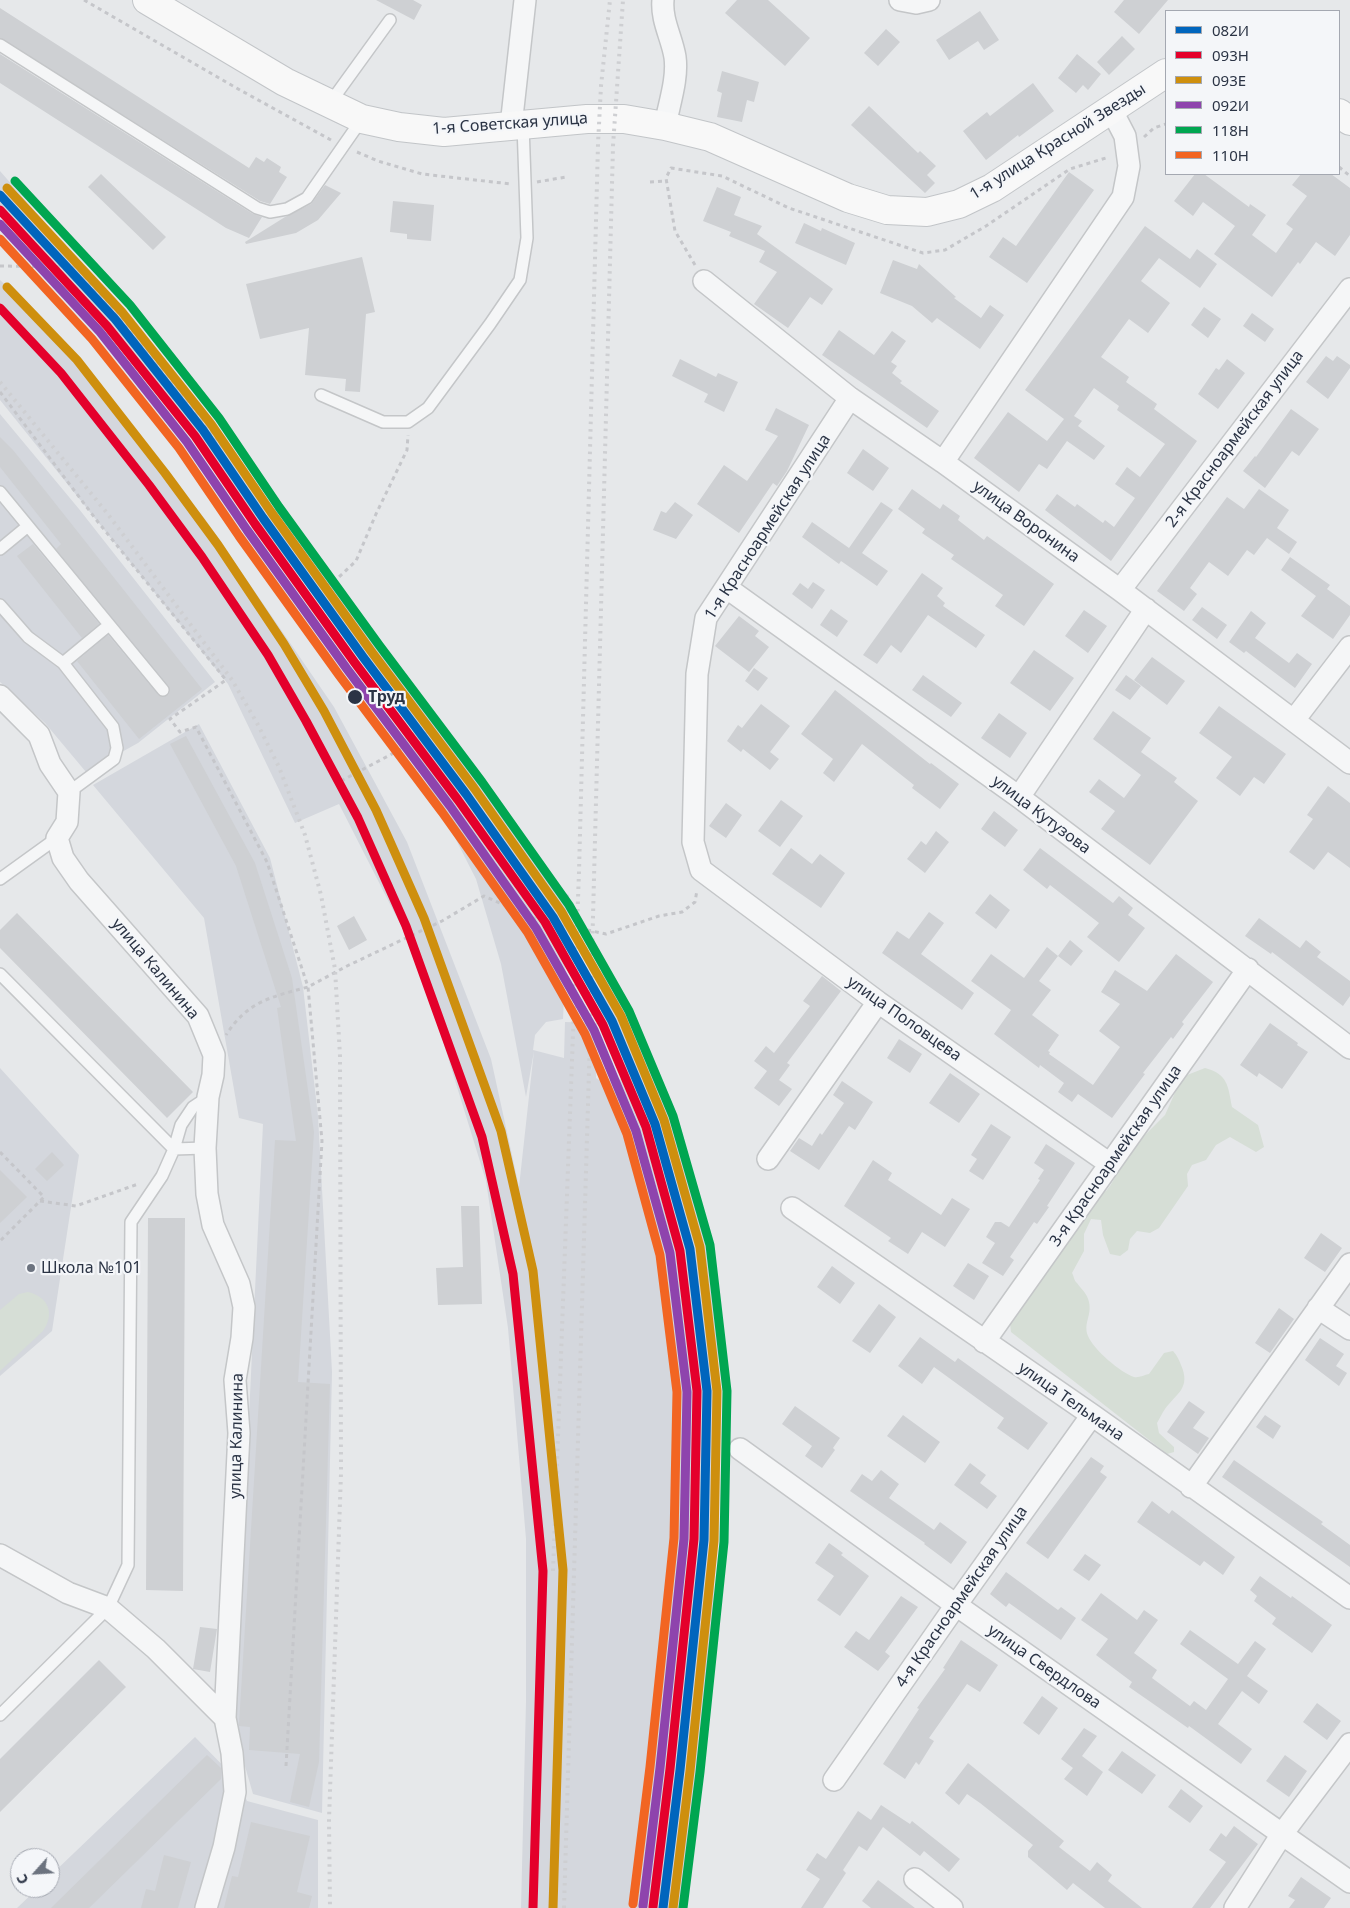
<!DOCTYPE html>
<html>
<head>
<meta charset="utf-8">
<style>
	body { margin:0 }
	#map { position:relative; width:1350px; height:1908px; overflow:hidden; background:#e6e8ea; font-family:"Noto Sans",sans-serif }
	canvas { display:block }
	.legend { position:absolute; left:1165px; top:10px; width:175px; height:165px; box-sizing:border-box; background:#f4f6f9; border:1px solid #a4a8b1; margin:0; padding:6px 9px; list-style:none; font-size:15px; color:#2b3445 }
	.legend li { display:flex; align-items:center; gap:10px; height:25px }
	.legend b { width:25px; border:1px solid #a4a8b1 }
	.north { position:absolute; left:10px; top:1848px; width:50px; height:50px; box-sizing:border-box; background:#f4f6f9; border:1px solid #a4a8b1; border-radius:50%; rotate:244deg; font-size:14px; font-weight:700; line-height:20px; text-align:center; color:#2b3445 }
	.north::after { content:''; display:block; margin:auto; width:18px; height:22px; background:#6c737f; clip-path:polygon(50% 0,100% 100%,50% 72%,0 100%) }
</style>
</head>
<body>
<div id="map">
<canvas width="1350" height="1908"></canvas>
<ul class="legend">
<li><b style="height:6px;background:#0065bd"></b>082И</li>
<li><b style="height:6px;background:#e4002b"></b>093Н</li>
<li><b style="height:6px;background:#ce8f0e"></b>093Е</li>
<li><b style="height:6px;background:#8e44ad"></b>092И</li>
<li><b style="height:6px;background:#00a651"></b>118Н</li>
<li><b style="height:6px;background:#f26522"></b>110Н</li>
</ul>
<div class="north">С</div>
</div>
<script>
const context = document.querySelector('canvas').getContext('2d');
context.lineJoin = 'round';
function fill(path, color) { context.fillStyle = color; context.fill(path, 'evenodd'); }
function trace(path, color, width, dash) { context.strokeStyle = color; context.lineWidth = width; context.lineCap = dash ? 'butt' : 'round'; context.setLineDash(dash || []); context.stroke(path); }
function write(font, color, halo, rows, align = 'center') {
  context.font = font + ' "Noto Sans",sans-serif'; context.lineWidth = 4.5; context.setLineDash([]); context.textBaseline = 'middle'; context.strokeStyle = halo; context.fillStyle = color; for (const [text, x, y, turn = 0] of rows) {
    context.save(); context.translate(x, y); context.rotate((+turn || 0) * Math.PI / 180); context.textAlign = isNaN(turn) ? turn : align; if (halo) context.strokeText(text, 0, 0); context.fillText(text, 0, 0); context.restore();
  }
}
const built = new Path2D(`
	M0,171L94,279L233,453L537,861L544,876L554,886L569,895L563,1019L546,1022L535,1035L533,1050L564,1058L565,1022L597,1023L596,1078L601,1081L628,1078L608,1028L600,1021L602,960L659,1083L702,1218L718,1351L713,1648L682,1908H521L526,1702V1539L508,1328L486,1181L417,957L339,804L295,823L228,684L0,400V280L22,300L205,519L334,707L407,842L491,1059L519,1187L534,1051L526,1097L501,964L476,879L404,738L415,730L131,353L16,222L0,207Z
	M0,414L79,509L215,682L138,743L86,772L45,723L0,682Z
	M199,724L270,858L303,987L318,1116L332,1372L322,1813L253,1794L234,1728L263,1124L239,1118L204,918L93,785Z
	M0,1068L79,1155L52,1331L0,1376Z
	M195,1737L239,1782L247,1801L318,1820V1908H17L38,1888H50V1876Z`);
const green = new Path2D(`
	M1205,1068C1228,1074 1228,1086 1232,1107L1258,1125L1264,1147L1256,1152L1230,1137L1216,1145L1206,1160L1192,1165L1187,1174L1188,1186L1159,1228L1150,1233L1137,1231L1130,1239L1128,1250L1120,1256L1110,1254L1103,1235L1101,1220L1091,1219L1084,1234V1251L1072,1273C1074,1276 1074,1281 1077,1283C1082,1290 1087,1293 1089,1302C1092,1316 1083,1323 1088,1336C1093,1349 1121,1373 1134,1377C1139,1378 1144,1375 1149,1374L1164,1353L1173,1351C1177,1355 1179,1360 1181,1365C1191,1388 1177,1393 1165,1409C1162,1413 1160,1418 1157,1423L1159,1433L1174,1447V1452L1167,1454L1011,1332L1010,1323L1087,1198L1106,1191L1110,1186L1133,1147L1165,1115L1182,1077Z
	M28,1292C49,1297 55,1314 43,1331L0,1371V1310L19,1294Z`);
const building = new Path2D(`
	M376,0H413L422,5L414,20Z
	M737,0H768L810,38L785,66L725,13Z
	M1124,0H1168L1139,34L1114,12Z
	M0,8L249,168L256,157L264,162L267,158L281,167L279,172L287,177L270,204L260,201L0,38Z
	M980,11L999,40L984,50L978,41L949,60L936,40Z
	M886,29L900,42L878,66L864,53Z
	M1122,36L1135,49L1109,75L1097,62Z
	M0,54L253,214L262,217L249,238L226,228L0,83Z
	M1077,54L1101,74L1088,90L1083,85L1076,93L1058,78Z
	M722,71L759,82L754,102L747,100L742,122L717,117L722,93L717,91Z
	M1033,83L1054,111L1019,137L1018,135L986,160L963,131L987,112L990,116Z
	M869,106L918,153L920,151L936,166L927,175L935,183L925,193L851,125Z
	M1069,172L1094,190L1027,283L989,257L1003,237L1016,246Z
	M101,174L166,237L153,250L88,187Z
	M1195,174H1204L1249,207L1250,204L1266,215L1252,235L1276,253L1293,229L1286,224L1307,196L1292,185L1301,174H1331L1350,188V235L1335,256L1316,242L1300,264L1298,262L1272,297L1214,254L1235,226L1203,202L1193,216L1174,201Z
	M325,185L341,193L318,220L296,233L246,244L245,242L285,217L311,204Z
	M717,187L741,197L734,215L762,226L757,234L833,289L822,305L810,297L788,328L754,304L777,272L759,262L765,251L729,236L731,232L703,221Z
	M393,201L434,205L431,241L407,239V234L390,232Z
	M804,223L821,231L822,228L855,243L846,265L795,243Z
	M1145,226L1190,259L1197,249L1217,264L1200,288L1159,258L1141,281L1170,303L1148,333L1129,319L1101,357L1129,377L1126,382L1157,404L1154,409L1197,441L1111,561L1045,510L1057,494L1075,507L1077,504L1103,523L1105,520L1114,527L1135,498L1115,484L1127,467L1140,477L1165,444L1117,410L1119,406L1094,388L1074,416L1082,421L1078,426L1105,446L1094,460L1067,441L1047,469L1039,464L1019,492L974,458L1008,412L1047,441L1064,419L1025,390Z
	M362,257L375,312L366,314L360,392L345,391L346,379L305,375L309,328L260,339L246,284Z
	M893,260L917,269L919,264L956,297L954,298L981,318L990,305L1004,315L980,349L937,318L932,323L912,306L880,293Z
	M1204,307L1221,319L1208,338L1191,325Z
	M1252,313L1274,329L1265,342L1243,326Z
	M839,330L874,355L892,331L906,341L891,362L897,366L892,373L902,381L900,383L939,411L927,428L822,355Z
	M1326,356L1333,361L1337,356L1350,365V368L1328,399L1306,382Z
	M680,359L716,377L718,373L738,382L724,412L704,402L708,394L672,376Z
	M1227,359L1245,373L1218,409L1198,394L1216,368L1219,370Z
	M776,408L809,425L787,471L777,486L773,483L739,533L697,504L724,465L747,481L778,436L765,430Z
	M1291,409L1319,429L1299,456L1292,451L1265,488L1243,471L1255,456L1256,457Z
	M0,437L13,450L202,689L139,739L77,661L108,635L158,695L164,697L168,695L170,692L169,686L56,549L61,544L0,467Z
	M863,449L889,468L873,491L847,473Z
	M912,489L940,509L943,504L960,516L958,520L984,540L987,536L1054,584L1024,626L995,606L1003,595L951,559L954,555L922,533L925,529L898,509Z
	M1259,489L1289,510L1277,528L1297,542L1289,554L1267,538L1254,555L1247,550L1228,576L1209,562L1190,588L1197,594L1184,611L1157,591L1227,497L1244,509Z
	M675,502L693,515L676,539L653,530L661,511L666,513Z
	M881,502L893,510L862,553L888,571L877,586L841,561L839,564L802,537L812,522L849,548Z
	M33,544L99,624L82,638L17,556Z
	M1290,557L1330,585L1327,589L1350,606V615L1333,639L1301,616L1316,596L1281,570Z
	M922,573L943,588L937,596L945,603L943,606L985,635L976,648L928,615L901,653L891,645L877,664L863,655Z
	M813,582L825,590L812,609L792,594L800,583L808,589Z
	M1202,607L1227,625L1217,639L1192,620Z
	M831,609L848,621L837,637L820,625Z
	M1084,610L1107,626L1088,653L1065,636Z
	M1251,611L1266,623L1255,638L1289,663L1297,653L1312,664L1295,688L1246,651L1244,653L1229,642Z
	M739,616L759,631L755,636L769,647L749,672L715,646Z
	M1034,650L1074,678L1050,711L1010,683Z
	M1152,657L1185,681L1167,705L1134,680Z
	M754,668L768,678L758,691L745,681Z
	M923,675L962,703L951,717L912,690Z
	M1126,675L1141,686L1130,700L1115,690Z
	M835,690L930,764L931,763L959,784L940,809L912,788L914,785L862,744L834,782L823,773L833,759L801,734Z
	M761,704L790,726L770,752L779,759L770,770L743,749L741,752L727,741L738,725L742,728Z
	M1219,706L1286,754L1264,784L1254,777L1240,796L1216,778L1232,757L1199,733Z
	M1113,711L1151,738L1141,752L1177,778L1174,782L1198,801L1150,865L1101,829L1115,811L1089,792L1099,779L1124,798L1141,775L1093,739Z
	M999,713L1027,733L1010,758L981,738Z
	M186,736L255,863L292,978L314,1132L298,1382L330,1384L319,1762L309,1807L290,1802L300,1754L249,1750L250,1727L239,1726V1724L275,1140L296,1141L277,1008L281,1007L236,866L170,744Z
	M1328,786L1350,803V868L1328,852L1314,870L1289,852L1313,819L1307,815Z
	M781,800L803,816L780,847L758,831Z
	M726,803L742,815L726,838L709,826Z
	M994,811L1018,830L1005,847L981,829Z
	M936,831L949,842L925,873L907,859L921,841L926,845Z
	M791,848L812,864L820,854L845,873L821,908L772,874Z
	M1040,848L1113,903L1119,896L1133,908L1128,915L1145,928L1119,962L1087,937L1099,923L1050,885L1047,889L1023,870Z
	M990,894L1010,910L996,929L975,913Z
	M929,912L944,923L921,954L974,993L962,1010L882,953L897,931L909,939Z
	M17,913L193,1092L167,1118L0,948V930Z
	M354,916L367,940L349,950L337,926Z
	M1259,918L1300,948L1306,940L1321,952L1317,957L1350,981V996L1343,1006L1272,952L1271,954L1245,936Z
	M1070,940L1083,951L1071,966L1058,956Z
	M1047,947L1058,956L1039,981L1051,990L1032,1015L1059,1035L1048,1051L1050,1052L1049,1054L1093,1085L1120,1047L1099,1031L1120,1004L1101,992L1115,970L1147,991L1176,954L1213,982L1182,1022L1184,1024L1173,1039L1171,1037L1143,1073L1145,1074L1112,1118L1078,1094L1072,1102L1058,1092L1064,1083L1040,1065L1039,1068L994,1034L1011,1010L971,981L991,954L1024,978Z
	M822,976L841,991L787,1063L790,1065L779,1080L792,1089L779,1106L754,1088L767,1071L754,1061L766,1046L774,1053L810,1006L803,1001Z
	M1270,1023L1298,1043L1297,1045L1308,1052L1282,1089L1259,1073L1257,1077L1240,1065Z
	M899,1039L922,1054L910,1073L887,1058Z
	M950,1073L980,1094L959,1123L929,1103Z
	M842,1081L873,1102L855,1130L849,1126L819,1170L790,1151L799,1138L812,1146L820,1133L822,1135L844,1103L833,1095Z
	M991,1124L1011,1137L983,1180L969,1171L977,1159L971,1155Z
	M1046,1144L1075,1163L1047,1206L1049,1207L1037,1224L1034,1222L1010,1257L1014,1260L1003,1276L982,1263L995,1243L986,1237L995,1222H1001L1009,1227L1040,1180L1038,1179L1044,1170L1034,1163Z
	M52,1152L64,1165L47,1181L35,1169Z
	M873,1160L892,1173L888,1180L941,1215L952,1198L970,1209L945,1247L922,1232L908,1254L888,1241L891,1238L844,1206Z
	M0,1170L27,1197L0,1223Z
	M461,1206H479L482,1304L438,1305L436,1268L463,1267Z
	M148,1218H185L183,1591L146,1590Z
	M1321,1233L1342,1248L1325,1272L1304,1258Z
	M968,1263L989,1276L974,1300L953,1286Z
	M832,1266L855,1283L840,1304L817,1287Z
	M879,1304L896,1317L870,1353L852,1341Z
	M1279,1308L1294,1319L1270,1353L1255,1343Z
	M920,1337L955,1362L958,1358L1048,1423L1028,1450L997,1428L1004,1418L934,1367L922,1384L898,1366Z
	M1320,1338L1344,1354L1336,1366L1347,1373L1339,1386L1305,1360Z
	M1189,1401L1205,1412L1193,1428L1209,1438L1198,1454L1167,1432Z
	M795,1406L840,1438L833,1448L835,1450L822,1468L805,1456L812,1446L782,1424Z
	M903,1415L940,1442L925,1463L887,1436Z
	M1265,1415L1281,1426L1273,1439L1256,1427Z
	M1091,1457L1104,1466L1100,1472L1107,1477L1048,1559L1026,1543Z
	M1234,1460L1323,1522L1321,1524L1350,1545V1567L1222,1477Z
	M970,1463L986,1475L980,1483L997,1496L987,1509L954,1485Z
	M881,1470L899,1484L889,1498L934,1530L940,1522L967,1542L951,1564L924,1544L925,1543L850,1491L862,1474L872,1481Z
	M1152,1501L1169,1514L1172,1510L1235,1557L1223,1575L1204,1561L1200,1566L1137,1522Z
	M829,1543L843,1553L841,1555L869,1576L840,1616L817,1600L834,1576L815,1563Z
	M1085,1554L1101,1565L1089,1581L1073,1570Z
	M1006,1572L1058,1610L1061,1607L1076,1618L1061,1640L1009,1603L1006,1607L990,1594Z
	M1260,1576L1291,1598L1292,1596L1332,1625L1312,1653L1272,1624L1276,1618L1254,1601L1257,1596L1250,1590Z
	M1101,1593L1137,1620L1144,1610L1158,1620L1134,1653L1157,1670L1152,1678L1190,1706L1194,1701L1206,1710L1228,1679L1180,1644L1190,1630L1238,1664L1255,1641L1266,1649L1247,1676L1268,1691L1259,1704L1242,1691L1218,1724L1252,1749L1241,1764L1189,1726L1188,1728L1129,1687L1132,1682L1096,1655L1108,1639L1081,1620Z
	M901,1596L918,1607L885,1652L890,1656L878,1671L844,1647L856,1631L869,1640Z
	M200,1627L217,1629L210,1672L193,1669Z
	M961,1640L998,1665L980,1692L967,1684L929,1738L934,1741L919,1765L916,1762L905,1779L883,1764L919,1709L917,1708L945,1669L943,1668Z
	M99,1660L126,1687L0,1812V1759Z
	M1042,1696L1058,1708L1039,1735L1023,1723Z
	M1317,1703L1341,1721L1327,1740L1303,1722Z
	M1084,1728L1097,1736L1082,1756L1103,1772L1087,1796L1064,1779L1073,1768L1061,1759Z
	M1122,1751L1156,1775L1142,1794L1108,1770Z
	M207,1755L221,1768V1779L89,1908H51Z
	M1285,1755L1307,1771L1289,1797L1266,1781Z
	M968,1763L1064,1841L1059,1847L1090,1871L1097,1862L1112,1875L1108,1881L1142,1908H1105L1073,1883L1067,1890L1028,1857V1851L1033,1845L980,1803L967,1794L959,1805L945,1793Z
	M1181,1789L1203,1806L1190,1823L1168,1807Z
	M881,1805L910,1824L912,1821L960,1859L949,1872L924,1851L920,1856L883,1827L867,1851L859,1846L843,1870L846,1873L823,1908H801L820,1879L806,1870L817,1853L826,1859L858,1811L871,1820Z
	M251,1822L310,1836L297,1892L312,1896L309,1908H224L232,1876L238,1877Z
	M1234,1826L1258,1844L1210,1908H1192L1226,1862L1209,1850L1221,1833L1226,1837Z
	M164,1855L191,1862L178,1908H141L146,1889L155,1891Z
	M1301,1877L1331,1898L1324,1908H1289L1295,1900L1288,1896Z
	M878,1880L915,1908H871L862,1901Z`);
const path = new Path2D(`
	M84,0L240,90L331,140
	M1144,137L1154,128L1166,124
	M357,152L378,161L422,174L511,184
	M1339,167L1350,176
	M537,182L566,177
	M650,182L667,181
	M695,265L675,231L666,178L671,168L722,176L789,208L923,253L945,250L986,226L1070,169L1109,157
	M0,266L76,267L137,338L229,455
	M0,392L98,522L226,680L170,719L180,732L196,727L267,862L308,987C271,997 248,1001 226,1035
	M233,461L513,840
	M326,586L338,578L356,561L376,514L407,450L408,435
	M236,602C281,677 326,751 364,830C381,864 400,900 411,937
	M341,781L405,747L432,729
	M0,1152L44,1197L0,1241
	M40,1201L76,1206L138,1184
	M286,1766L322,1141L308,987L347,966L442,921L484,896L536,919L606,934L659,916L682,912L695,902L697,890`);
const lane = new Path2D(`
	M0,45L257,208L270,212L287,209L307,198L362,119
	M330,103L390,20
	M321,395L383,422H408L428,408L490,324L520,280L527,238L523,125
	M0,492L163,690
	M0,549L28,526
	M0,605L28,637L63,663L113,727L117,748L114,759L69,792
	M63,663L109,625
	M0,879L57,838
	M0,974L174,1149L205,1148
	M0,1715L108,1608L128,1565L131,1222L162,1176L174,1149L181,1125L193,1107L208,1097`);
const street = new Path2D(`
	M663,0C661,20 672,38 675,57C678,79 669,104 665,126
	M900,0L916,3L929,0
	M511,126L525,0
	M704,281L850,398L943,462L1120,590L1350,763
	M850,398L706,618L697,674L693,842L701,870L878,1002L1110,1164
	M943,462L1123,197L1129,166L1125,136L1111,109
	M727,588L1019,797L1350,1048
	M1120,590L1350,289
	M0,696L39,735L50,764L69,792L67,822L57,838L63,858L79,881L198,1016L214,1055L213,1075L208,1097L205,1148L207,1194L213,1225L239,1284L244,1307L242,1338L235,1380L239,1433L225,1718L232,1753L235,1792L224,1847L206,1908
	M1294,720L1350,647
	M1019,797L1146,609
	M768,1159L878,1002
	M792,1208L1092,1415L1350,1598
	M1318,1308L1350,1329
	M984,1342L1248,969
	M740,1449L956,1605L1350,1882
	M1191,1487L1350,1264
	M0,1555L68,1593L108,1608L156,1649L225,1718
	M834,1780L956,1605L1092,1415
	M915,1879L952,1908
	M1235,1908L1282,1834L1350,1744`);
const primary = new Path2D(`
	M147,0L285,82L362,119L399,127L444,132L587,119H624L665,126L710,137L848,198L887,210L927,212L959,204L992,188L1166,73
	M1339,113L1350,121`);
const rail = new Path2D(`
	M0,382L107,513L232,680L257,723L279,767L305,835L321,895L335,969L340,1056L341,1473L329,1820L330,1908
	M553,1571L579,872L598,144L601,86L610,0
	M564,1908L589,1071L613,146L623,0`);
const rail1 = new Path2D(`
	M0,195L115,319L203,430L263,518L363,657L466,794L553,917L612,1021L655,1124L690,1249L707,1391L704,1540L680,1770L663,1908`);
const rail2 = new Path2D(`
	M0,210L107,326L195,436L255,524L355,663L458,800L545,922L603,1025L646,1127L680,1251L697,1391L694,1539L670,1769L653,1907
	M0,308L61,373L149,485L202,557L268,655L306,721L358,818L406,926L482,1137L513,1274L543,1571L533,1908`);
const rail3 = new Path2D(`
	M7,188L122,312L211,424L271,512L371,651L474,788L561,911L621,1016L664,1120L700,1247L717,1391L714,1541L690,1771L673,1908
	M7,287L77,360L165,473L218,545L284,644L324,711L376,810L424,918L501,1131L533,1271L563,1570L553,1908`);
const rail4 = new Path2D(`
	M0,224L100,332L187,442L247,530L347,669L450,806L536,928L594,1030L636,1131L670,1253L687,1392L684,1539L660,1768L643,1906`);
const rail5 = new Path2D(`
	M15,181L130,305L219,418L279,507L379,645L482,782L569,905L629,1011L673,1116L710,1245L727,1391L724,1542L700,1772L683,1908`);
const rail6 = new Path2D(`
	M0,239L92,339L179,448L239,536L339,675L442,812L528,933L585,1034L627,1134L660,1255L677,1392L674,1538L650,1767L633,1904`);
const markers = [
	[355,697,8,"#2b3445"],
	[31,1268,5,"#6c737f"]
];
const streetNames = [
	["1-я Советская улица",510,124,-4],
	["1-я улица Красной Звезды",1058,142,-32],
	["2-я Красноармейская улица",1235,439,-53],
	["улица Воронина",1026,522,36],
	["1-я Красноармейская улица",768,527,-57],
	["улица Кутузова",1041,815,37],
	["улица Калинина",155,969,50],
	["улица Половцева",904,1019,35],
	["3-я Красноармейская улица",1116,1156,-55],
	["улица Тельмана",1071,1402,35],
	["улица Калинина",237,1436,-89],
	["4-я Красноармейская улица",962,1597,-55],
	["улица Свердлова",1044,1667,35]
];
const stopNames = [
	["Труд",368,697]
];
const poiNames = [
	["Школа №101",41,1268]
];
fill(built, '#d4d7dd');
fill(green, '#d6ded6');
fill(building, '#ced0d3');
trace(lane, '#c4c6c8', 14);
trace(street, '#c4c6c8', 24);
trace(primary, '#c2c5c8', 30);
trace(path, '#c5c6ca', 3, [4, 4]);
trace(lane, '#f5f6f7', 11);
trace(street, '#f5f6f7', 21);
trace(primary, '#f8f8f8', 28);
trace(rail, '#cecfd2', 4, [2.5, 5]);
trace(rail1, '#0065bd', 9);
trace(rail2, '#e4002b', 9);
trace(rail3, '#ce8f0e', 9);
trace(rail4, '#8e44ad', 9);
trace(rail5, '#00a651', 9);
trace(rail6, '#f26522', 9);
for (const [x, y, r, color] of markers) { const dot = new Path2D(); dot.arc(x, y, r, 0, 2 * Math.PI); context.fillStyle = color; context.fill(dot); trace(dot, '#f4f6f9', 2); }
write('16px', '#2b3445', '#f4f6f9', streetNames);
write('bold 16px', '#2b3445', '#f4f6f9', stopNames, 'left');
write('16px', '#2b3445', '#f4f6f9', poiNames, 'left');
</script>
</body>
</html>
